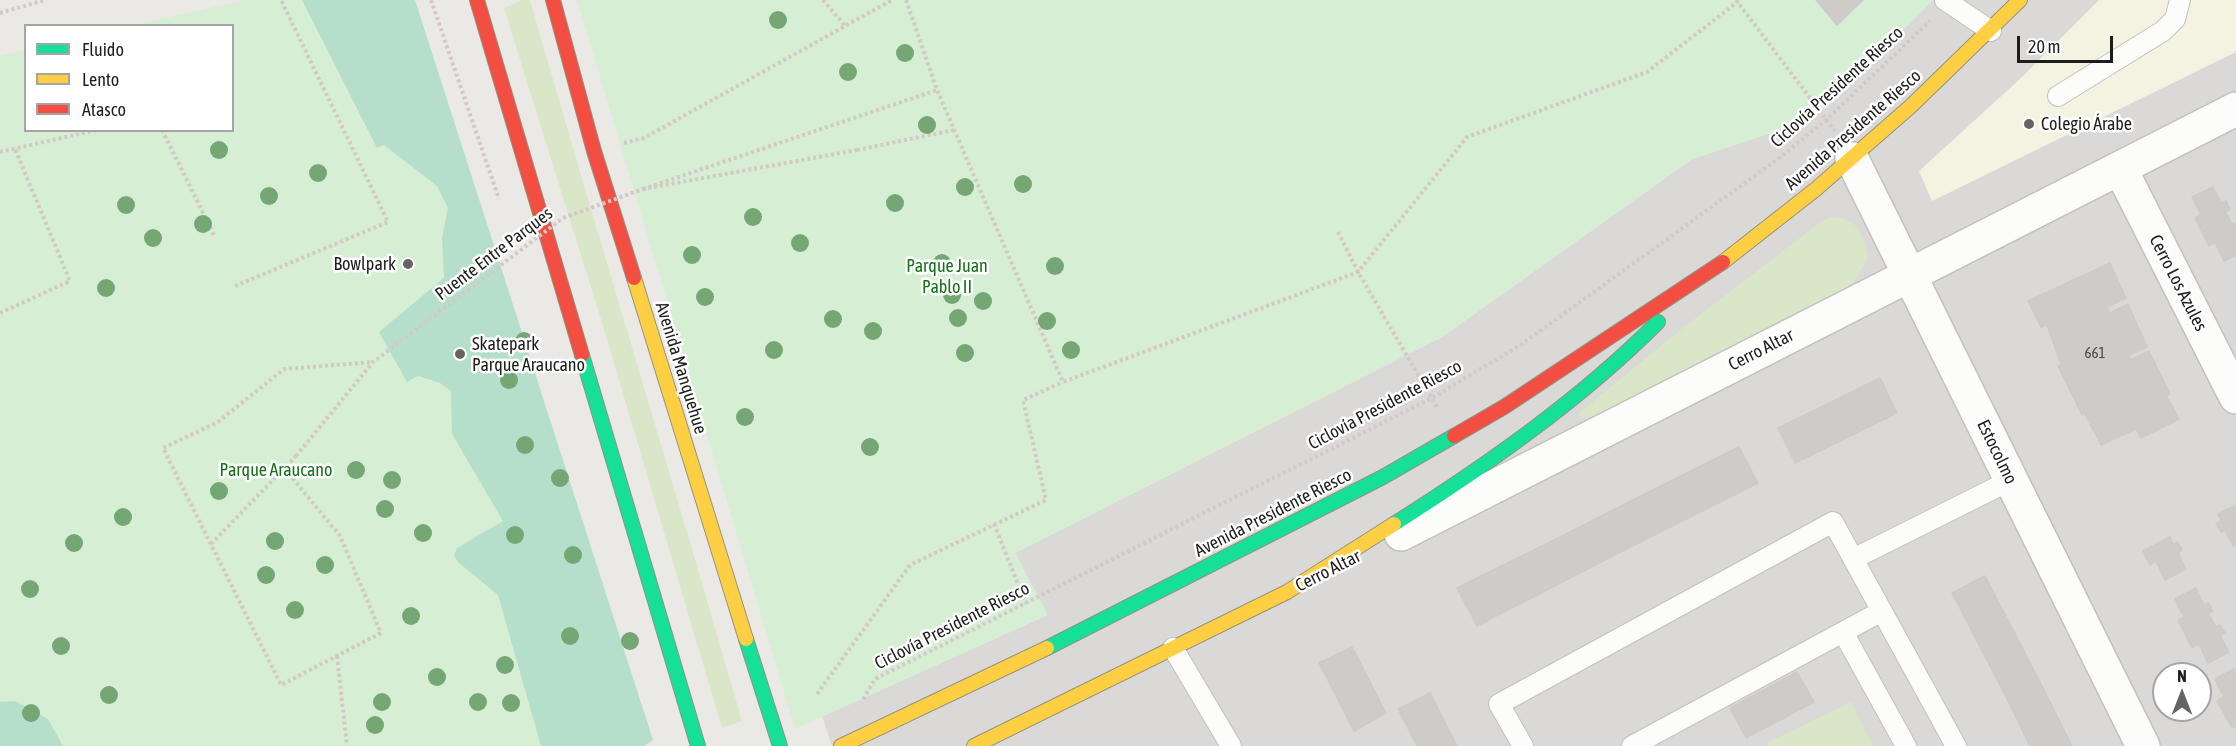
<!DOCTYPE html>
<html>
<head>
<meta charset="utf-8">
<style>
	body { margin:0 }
	#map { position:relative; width:2236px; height:746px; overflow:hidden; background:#ebe9e6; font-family:"Asap Condensed",sans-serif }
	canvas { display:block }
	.legend { position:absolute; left:24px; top:24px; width:210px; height:108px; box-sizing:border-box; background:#fff; border:2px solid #a5a5a5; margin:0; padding:8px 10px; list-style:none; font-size:18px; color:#1d1d1d }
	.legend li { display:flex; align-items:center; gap:12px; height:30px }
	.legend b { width:30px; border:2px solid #a5a5a5 }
	.north { position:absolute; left:2152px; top:662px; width:60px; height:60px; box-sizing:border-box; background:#fff; border:2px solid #a5a5a5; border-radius:50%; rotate:0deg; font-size:16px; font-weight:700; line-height:24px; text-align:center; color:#1d1d1d }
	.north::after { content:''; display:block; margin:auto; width:21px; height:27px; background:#656463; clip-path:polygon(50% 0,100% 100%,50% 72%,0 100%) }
	.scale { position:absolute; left:2017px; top:36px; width:96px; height:27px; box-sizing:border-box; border:3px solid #1d1d1d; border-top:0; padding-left:8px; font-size:18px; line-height:21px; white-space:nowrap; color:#1d1d1d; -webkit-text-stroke:4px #fff; paint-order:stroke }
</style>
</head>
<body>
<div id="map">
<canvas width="2236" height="746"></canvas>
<ul class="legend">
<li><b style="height:8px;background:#16e098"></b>Fluido</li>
<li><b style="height:8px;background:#ffcf43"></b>Lento</li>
<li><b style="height:8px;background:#f24e42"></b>Atasco</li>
</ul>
<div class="north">N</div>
<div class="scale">20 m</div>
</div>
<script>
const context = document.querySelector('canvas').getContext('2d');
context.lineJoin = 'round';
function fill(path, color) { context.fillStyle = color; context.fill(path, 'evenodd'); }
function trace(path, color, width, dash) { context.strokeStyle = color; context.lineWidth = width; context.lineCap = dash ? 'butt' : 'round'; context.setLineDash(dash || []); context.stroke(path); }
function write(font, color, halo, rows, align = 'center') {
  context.font = font + ' "Asap Condensed",sans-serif'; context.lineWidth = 5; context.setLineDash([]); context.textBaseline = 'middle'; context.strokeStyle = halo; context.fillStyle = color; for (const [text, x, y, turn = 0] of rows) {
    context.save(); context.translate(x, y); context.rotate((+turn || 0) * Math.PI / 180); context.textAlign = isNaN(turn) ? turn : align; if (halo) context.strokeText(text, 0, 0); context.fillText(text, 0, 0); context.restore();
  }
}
const residential = new Path2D(`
	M1933,0H2236V746H832L822,716L1047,615L1015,553L1442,337L1692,159L1789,127L1821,111ZM2164,674H2200V710H2164Z`);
const education = new Path2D(`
	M2099,0H2236V52L1932,201L1919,171L2021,78Z`);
const grass = new Path2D(`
	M522,0H530C599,241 673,480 742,721L722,728L603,326L504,8Z
	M1832,217C1861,220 1862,233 1868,259L1849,289L1591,420L1579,416L1580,412L1679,331L1822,221Z
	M1851,702L1873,746H1768L1767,743Z`);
const park = new Path2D(`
	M245,0H415L653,740L644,746H0V56L25,50L26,130H232V26L134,25Z
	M577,0H1933L1821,111L1789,127L1692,159L1442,337L1015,553L1048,615L795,729Z`);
const pitch = new Path2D(`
	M302,0H415L653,740L644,746H541L498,595L458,562L454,555L457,548L503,521L452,434L451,391L440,383L418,376L407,382L379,332L444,278L442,238L448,208L437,186L384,145L377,148Z
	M15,701L48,719L63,746H0V702Z`);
const building = new Path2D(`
	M1816,0H1863L1837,25Z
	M2213,187L2221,203L2226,201L2230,209L2225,212L2229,218L2202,232L2195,218L2201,215L2192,197Z
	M2229,218L2232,225L2236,223V255L2224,261L2215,242L2209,246L2202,232Z
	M2110,263L2126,298L2107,307L2110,313L2128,304L2147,347L2129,355L2130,360L2149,351L2170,394L2166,395L2179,419L2141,438L2136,429L2101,445L2085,414L2082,415L2058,366L2061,364L2047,325L2041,327L2028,301Z
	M1880,378L1897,413L1795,463L1778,428Z
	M1739,447L1758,483L1662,531L1643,495Z
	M1643,495L1662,531L1568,579L1550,542Z
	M2236,505V545L2233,546L2225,530L2221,532L2216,523L2221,521L2218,514Z
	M2170,537L2173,544L2178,542L2182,550L2178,552L2186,569L2165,580L2156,561L2150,565L2143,551Z
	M1550,542L1568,579L1477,626L1457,588Z
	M1985,576L2039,680L2006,697L1952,593Z
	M2196,588L2204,605L2209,603L2213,611L2208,614L2212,620L2185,634L2178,620L2184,617L2175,599Z
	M2212,620L2216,627L2220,625L2225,633L2220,635L2229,652L2208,663L2199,644L2192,648L2185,634Z
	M1352,647L1386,713L1354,731L1319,663Z
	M2236,668V709L2225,715L2217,701L2224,697L2215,679Z
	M1797,672L1814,702L1746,738L1730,708Z
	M2039,680L2072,746H2030L2006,697Z
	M1430,693L1457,746H1417L1398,709Z
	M2236,709V726L2232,728L2225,715Z`);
const path = new Path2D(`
	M431,0L499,199
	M823,0L846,27
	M906,0L937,90L1063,382L1358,272L1467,137L1647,72L1740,0
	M1736,0L1835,131
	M0,13L45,0
	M162,130L215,237
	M624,143L644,138L892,0
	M857,150L954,130
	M0,152L96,130
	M643,189L937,90
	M1338,232L1358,272L1438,409
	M235,286L388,222L281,0
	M0,313L70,281L15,149
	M285,469L340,536L381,633L281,685L163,448L218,422L284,369L373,362
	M994,524L1026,604
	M211,544L296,456
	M337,656L347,746
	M817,694L910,565L1046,500L1023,400L1063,382
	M863,699L875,679L1432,398L1522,344L1782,156L1827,119L1930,21`);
const lane = new Path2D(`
	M1945,0L1991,31
	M2058,96L2163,31L2175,19L2180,0
	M1853,559L2011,480
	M1843,632L1906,746
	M1173,648L1231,746
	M1523,746L1499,704L1833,522L1956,746
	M1632,746L1882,611`);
const street = new Path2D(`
	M1852,159L2143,746
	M2120,168L2236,397
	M1401,534L2236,109`);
const fast = new Path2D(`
	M582,355L698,746
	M1394,524C1487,465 1580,400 1658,322
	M746,639L780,746
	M1047,648L1383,477L1454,436`);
const slow = new Path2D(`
	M1723,262L1816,189L1911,106L2020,0
	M634,278L746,639
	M841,746L1047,648
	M974,746L1287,592L1394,524`);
const jam = new Path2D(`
	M477,0L582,355
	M553,0L594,151L634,278
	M1454,436L1504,407L1723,262`);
const pathBridge = new Path2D(`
	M296,456L373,362L563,218L643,189L857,150`);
const trees = [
	[778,20],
	[905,53],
	[848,72],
	[927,125],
	[219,150],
	[318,173],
	[1023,184],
	[965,187],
	[269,196],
	[895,203],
	[126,205],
	[753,217],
	[203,224],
	[153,238],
	[800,243],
	[692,255],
	[942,263],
	[1055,266],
	[106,288],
	[952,295],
	[705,297],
	[983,301],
	[958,318],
	[833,319],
	[1047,321],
	[873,331],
	[524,341],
	[774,350],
	[1071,350],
	[965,353],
	[509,380],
	[745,417],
	[525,445],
	[870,447],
	[356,470],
	[560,478],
	[392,480],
	[219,491],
	[385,509],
	[123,517],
	[423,533],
	[515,535],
	[275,541],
	[74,543],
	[573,555],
	[325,565],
	[266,575],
	[30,589],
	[295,610],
	[411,616],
	[570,636],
	[630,641],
	[61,646],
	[505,665],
	[437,677],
	[109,695],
	[382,702],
	[478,702],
	[511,703],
	[31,713],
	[375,725]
];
const markers = [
	[2029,124,6,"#656463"],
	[408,264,6,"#656463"],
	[460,354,6,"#656463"]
];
const numberNames = [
	["661",2095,353]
];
const streetNames = [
	["Ciclovía Presidente Riesco",1837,87,-42],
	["Avenida Presidente Riesco",1853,130,-41],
	["Puente Entre Parques",494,254,-37],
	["Cerro Los Azules",2178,283,63],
	["Cerro Altar",1761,350,-27],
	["Avenida Manquehue",681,368,73],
	["Ciclovía Presidente Riesco",1385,405,-28],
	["Estocolmo",1997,452,64],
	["Avenida Presidente Riesco",1273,513,-27],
	["Cerro Altar",1328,571,-27],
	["Ciclovía Presidente Riesco",952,626,-27]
];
const poiNames = [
	["Colegio Árabe",2041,124],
	["Bowlpark",396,264,"right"],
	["Skatepark",472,344],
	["Parque Araucano",472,365]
];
const parkNames = [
	["Parque Juan",947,266],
	["Pablo II",947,287],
	["Parque Araucano",276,470]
];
fill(residential, '#dad9d7');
fill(education, '#f4f3e2');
fill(grass, '#d9e6c7');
fill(park, '#d6efd4');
fill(pitch, '#b5dfcb');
fill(building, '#cecbc9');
trace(building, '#cecbc7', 1.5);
trace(lane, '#c2c1c0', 22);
trace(street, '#c2c1c0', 36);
trace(fast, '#929380', 16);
trace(slow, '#929380', 16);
trace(jam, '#929380', 16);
trace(path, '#d4c8c7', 4, [3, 3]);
trace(lane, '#fcfcfb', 20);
trace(street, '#fcfcfb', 33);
trace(fast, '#16e098', 14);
trace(slow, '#ffcf43', 14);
trace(jam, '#f24e42', 14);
trace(pathBridge, '#d4c8c7', 4, [3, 3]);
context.fillStyle = '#75a775';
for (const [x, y] of trees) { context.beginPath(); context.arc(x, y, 9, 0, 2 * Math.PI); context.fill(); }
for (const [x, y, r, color] of markers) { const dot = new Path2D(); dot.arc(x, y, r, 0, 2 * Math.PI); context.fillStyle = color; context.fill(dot); trace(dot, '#fff', 2); }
write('15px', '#494848', null, numberNames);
write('18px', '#1d1d1d', '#fff', streetNames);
write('18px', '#1d1d1d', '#fff', poiNames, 'left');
write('18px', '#157119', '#fff', parkNames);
</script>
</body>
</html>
